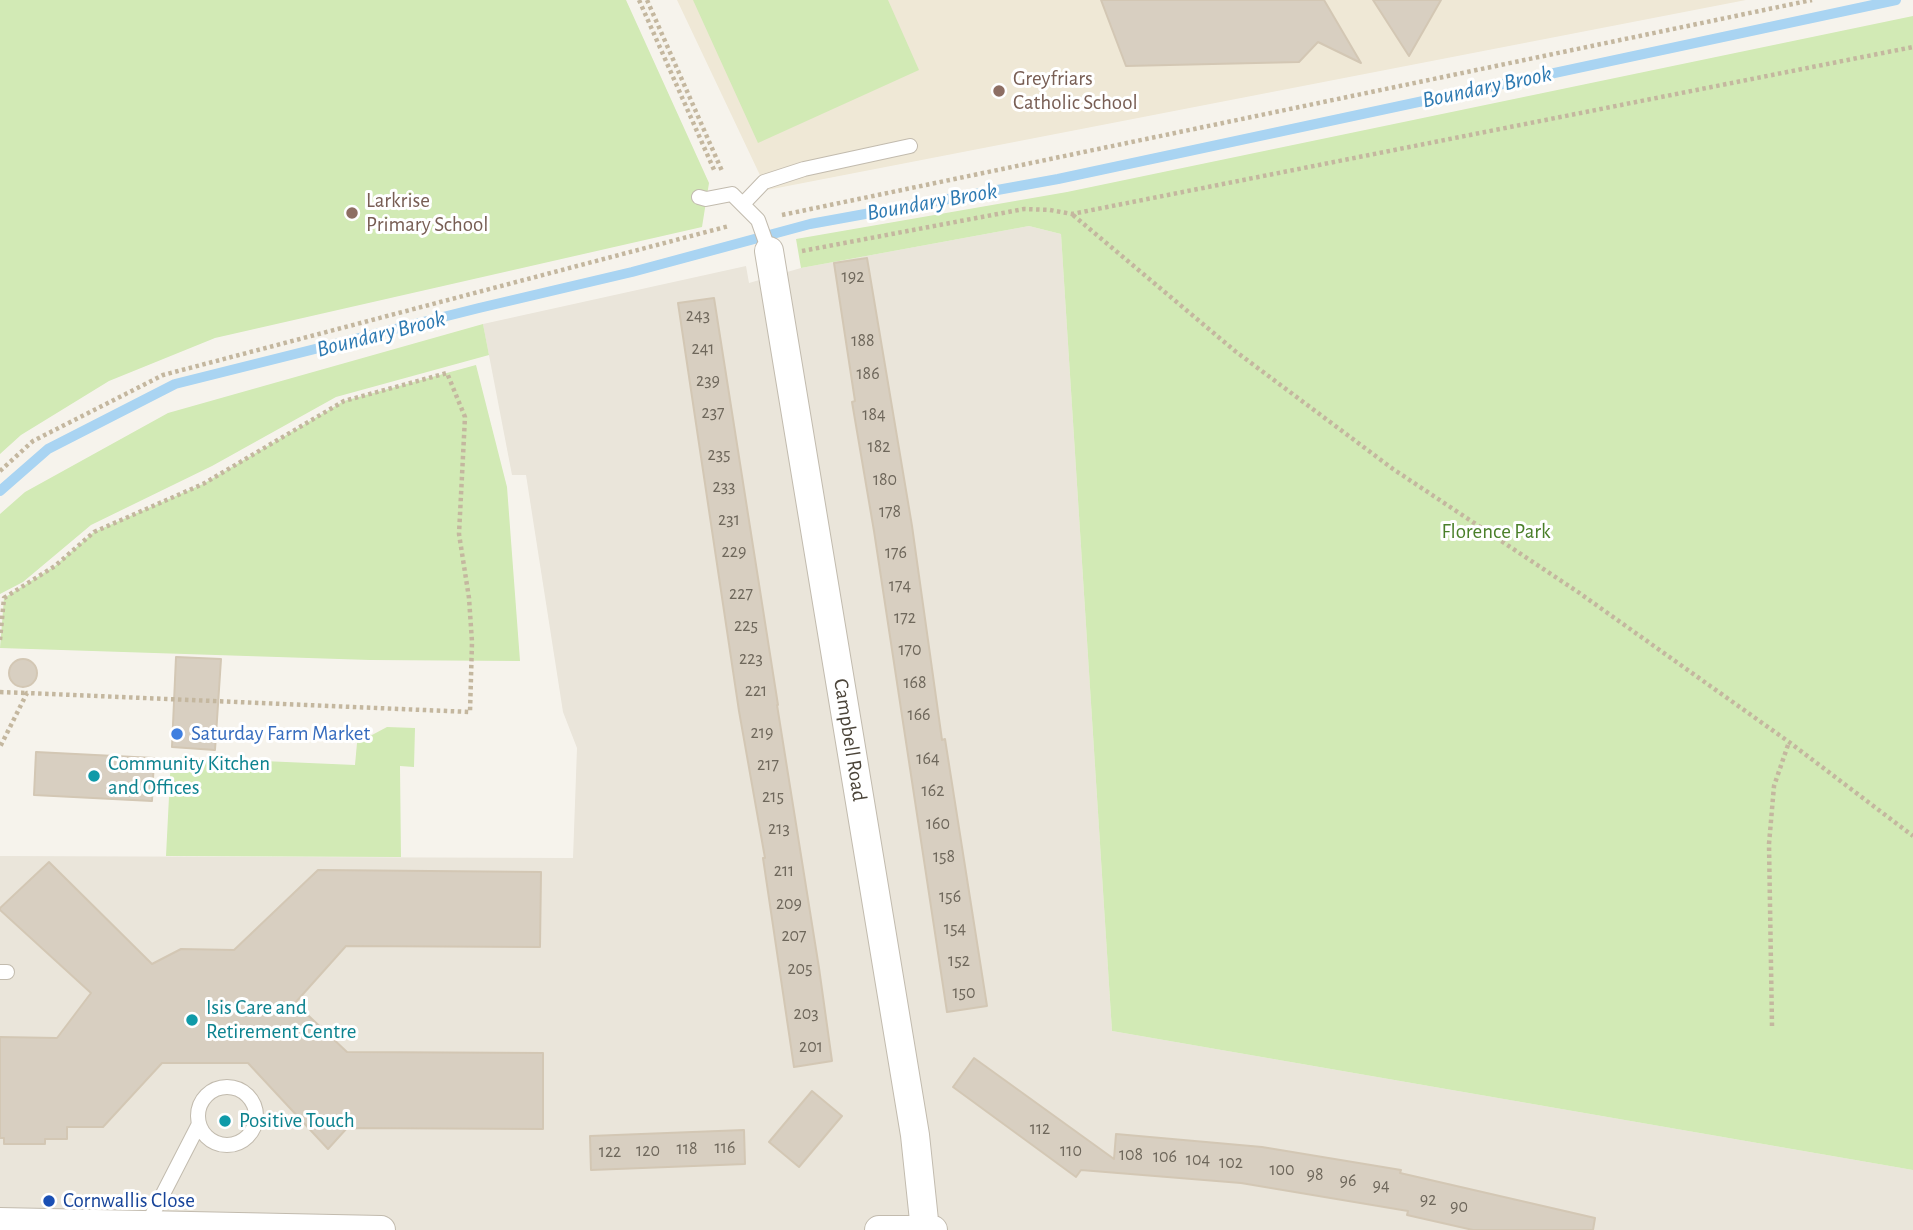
<!DOCTYPE html>
<html>
<head>
<meta charset="utf-8">
<style>
	body { margin:0 }
	canvas { display:block; background:#f6f3ec }
</style>
</head>
<body>
<canvas width="1913" height="1230"></canvas>
<script>
const context = document.querySelector('canvas').getContext('2d');
context.lineJoin = 'round';
function fill(path, color) { context.fillStyle = color; context.fill(path, 'evenodd'); }
function trace(path, color, width, dash) { context.strokeStyle = color; context.lineWidth = width; context.lineCap = dash ? 'butt' : 'round'; context.setLineDash(dash || []); context.stroke(path); }
function write(font, color, halo, rows, align = 'center') {
  context.font = font + ' "Alegreya Sans",sans-serif'; context.lineWidth = 6; context.setLineDash([]); context.textBaseline = 'middle'; context.strokeStyle = halo; context.fillStyle = color; for (const [text, x, y, turn = 0] of rows) {
    context.save(); context.translate(x, y); context.rotate((+turn || 0) * Math.PI / 180); context.textAlign = isNaN(turn) ? turn : align; if (halo) context.strokeText(text, 0, 0); context.fillText(text, 0, 0); context.restore();
  }
}
const residential = new Path2D(`
	M1029,226L1061,234L1112,1031L1913,1170V1230H0V856L573,858L577,748L563,712L526,475H512L483,324L746,266L749,283L801,268Z`);
const education = new Path2D(`
	M677,0H1746L767,190Z`);
const green = new Path2D(`
	M0,0H626L709,183L702,227L215,338L109,381L21,435L0,454Z
	M693,0H888L919,70L758,143Z
	M1913,16V1170L1112,1031L1061,234L1029,226L801,268L796,239L1067,192Z
	M483,324L489,355L336,397L212,466L91,525L23,582L0,594V514L25,492L168,413Z
	M476,365L507,487L520,661L370,660L0,648L4,598L55,566L94,532L203,484L344,401Z
	M387,727L415,728L414,767L400,766L401,857L166,856L171,757L355,765L357,743Z`);
const stream = new Path2D(`
	M0,491L48,449L175,384L479,308L632,272L810,224L1058,179L1896,0`);
const building = new Path2D(`
	M1101,0H1324L1361,63L1318,42L1299,62L1126,66Z
	M1373,0H1441L1409,56Z
	M867,258L912,526L942,740L945,739L987,1006L947,1012L874,531L852,402L855,401L834,263Z
	M714,298L778,705H777L819,968L832,1061L794,1067L763,858H765L739,711L678,303Z
	M176,657L221,659L215,750L172,747Z
	M9 673a14 14 0 1 1 28 0a14 14 0 1 1-28 0Z
	M36,752L154,758L152,801L34,795Z
	M49,862L152,964L181,949L234,950L318,870L541,872L540,947L346,946L295,1003L347,1052L543,1053V1129L347,1128L328,1149L248,1063H162L103,1127H67V1139H45V1144H4V1138H0V1037L57,1038L91,993L0,910V908Z
	M974,1058L1114,1159L1116,1134L1262,1147L1401,1170L1400,1173L1595,1218L1593,1230H1473L1407,1215L1408,1211L1241,1183L1081,1170L1076,1177L953,1087Z
	M812,1091L842,1116L799,1167L769,1142Z
	M744,1130L745,1164L591,1170L590,1136Z`);
const path = new Path2D(`
	M639,0L715,172
	M647,0L722,171
	M782,215L1812,0
	M1073,215L1235,351L1393,469L1578,592L1789,742L1913,836
	M802,251L1024,209L1050,210L1072,214L1913,47
	M0,471L33,441L163,375L729,226
	M0,640L4,598L55,566L94,532L203,484L344,401L447,373L465,417L459,534L469,598L472,642L470,712L27,693L0,747
	M0,692L27,693
	M1772,1026L1769,844L1774,786L1789,742`);
const service = new Path2D(`
	M699,197L706,199L732,194L758,220L769,251
	M743,204L764,182L804,169L910,146
	M0,972H7
	M198 1116a29 29 0 1 1 58 0a29 29 0 1 1-58 0Z
	M147,1225L199,1124`);
const minor = new Path2D(`
	M769,251L915,1135L925,1230
	M0,1222L381,1230
	M879,1230H933`);
const markers = [
	[999,91,7,"#8d6e63"],
	[352,213,7,"#8d6e63"],
	[177,734,7,"#3f7fe0"],
	[94,776,7,"#0f9aa8"],
	[192,1020,7,"#0f9aa8"],
	[225,1121,7,"#0f9aa8"],
	[49,1201,7,"#1a4fb4"]
];
const numberNames = [
	["192",853,277],
	["243",698,316],
	["188",863,341],
	["241",703,349],
	["186",868,374],
	["239",708,381],
	["237",713,413],
	["184",874,415],
	["182",879,447],
	["235",719,455],
	["180",885,480],
	["233",724,487],
	["178",890,512],
	["231",729,520],
	["229",734,552],
	["176",896,553],
	["174",900,586],
	["227",741,594],
	["172",905,618],
	["225",746,626],
	["170",910,650],
	["223",751,659],
	["168",915,683],
	["221",756,691],
	["166",919,715],
	["219",762,733],
	["164",928,759],
	["217",768,765],
	["162",933,791],
	["215",773,797],
	["160",938,824],
	["213",779,829],
	["158",944,857],
	["211",784,871],
	["156",950,897],
	["209",789,904],
	["154",955,929],
	["207",794,936],
	["152",959,961],
	["205",800,969],
	["150",964,993],
	["203",806,1014],
	["201",811,1047],
	["112",1040,1129],
	["116",725,1148],
	["118",687,1149],
	["120",648,1151],
	["110",1071,1151],
	["122",610,1152],
	["108",1131,1155],
	["106",1165,1157],
	["104",1198,1160],
	["102",1231,1163],
	["100",1282,1170],
	["98",1315,1175],
	["96",1348,1181],
	["94",1381,1186],
	["92",1428,1200],
	["90",1459,1207]
];
const educationNames = [
	["Greyfriars",1013,79],
	["Catholic School",1013,103],
	["Larkrise",366,201],
	["Primary School",366,225]
];
const parkNames = [
	["Florence Park",1496,532]
];
const shopNames = [
	["Saturday Farm Market",191,734]
];
const streetNames = [
	["Campbell Road",850,740,81]
];
const cultureNames = [
	["Community Kitchen",108,764],
	["and Offices",108,788],
	["Isis Care and",206,1008],
	["Retirement Centre",206,1032],
	["Positive Touch",239,1121]
];
const transitNames = [
	["Cornwallis Close",63,1201]
];
const waterNames = [
	["Boundary Brook",1487,87,-12],
	["Boundary Brook",932,202,-10],
	["Boundary Brook",381,334,-14]
];
fill(residential, '#eae5da');
fill(education, '#efe8d6');
fill(green, '#d2eab5');
trace(stream, '#a9d4f2', 10);
fill(building, '#d8cfc1');
trace(building, '#d3c7b4', 2);
trace(service, '#c2bbae', 16);
trace(minor, '#c2bbae', 30);
trace(path, '#c4b79f', 4.5, [3.5, 3.5]);
trace(service, '#fff', 14);
trace(minor, '#fff', 28);
for (const [x, y, r, color] of markers) { const dot = new Path2D(); dot.arc(x, y, r, 0, 2 * Math.PI); context.fillStyle = color; context.fill(dot); trace(dot, '#fff', 2.5); }
write('18px', '#6e675b', null, numberNames);
write('21px', '#785e54', '#fff', educationNames, 'left');
write('21px', '#4a7f2a', '#fff', parkNames);
write('21px', '#366cbe', '#fff', shopNames, 'left');
write('21px', '#4b4439', '#fff', streetNames);
write('21px', '#0d838f', '#fff', cultureNames, 'left');
write('21px', '#164399', '#fff', transitNames, 'left');
write('italic 23px', '#2e7ab2', '#fff', waterNames);
</script>
</body>
</html>
